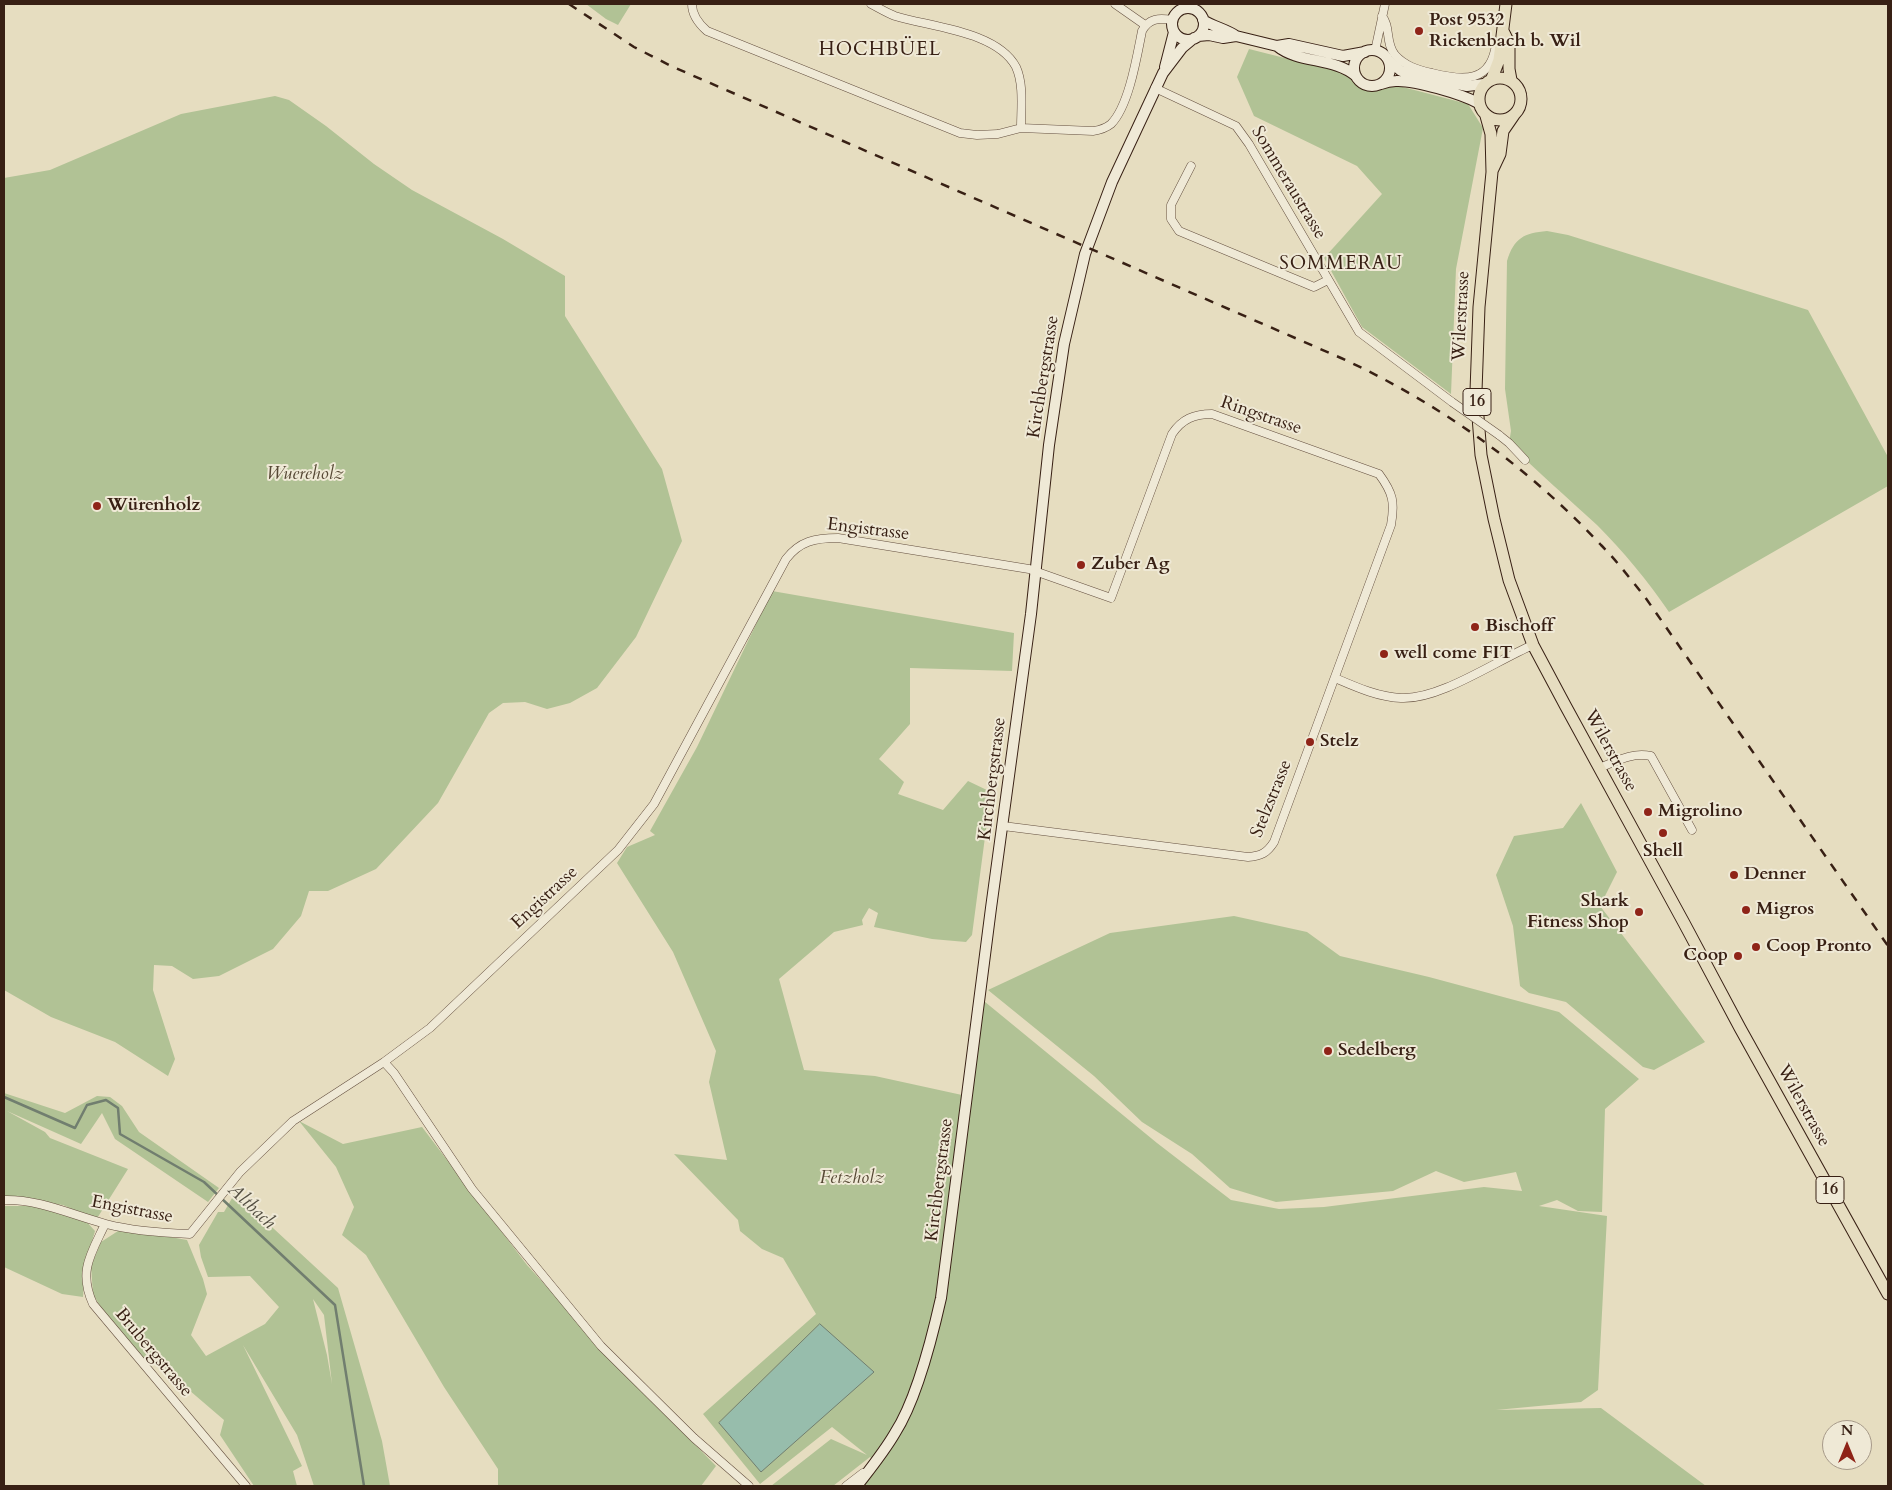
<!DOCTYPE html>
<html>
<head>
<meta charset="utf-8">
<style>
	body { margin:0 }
	#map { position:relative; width:1892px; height:1490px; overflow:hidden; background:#e6ddc0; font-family:Cardo,serif }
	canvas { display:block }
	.frame { position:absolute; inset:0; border:5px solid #382014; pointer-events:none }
	.north { position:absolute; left:1822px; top:1420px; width:50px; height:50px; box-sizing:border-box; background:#efe9d6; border:1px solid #a69988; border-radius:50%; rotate:0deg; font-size:14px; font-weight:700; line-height:20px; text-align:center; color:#382014 }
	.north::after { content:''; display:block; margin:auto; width:18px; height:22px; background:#8f2418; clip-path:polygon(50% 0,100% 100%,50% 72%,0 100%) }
</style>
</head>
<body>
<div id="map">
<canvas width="1892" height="1490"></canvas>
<div class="frame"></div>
<div class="north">N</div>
</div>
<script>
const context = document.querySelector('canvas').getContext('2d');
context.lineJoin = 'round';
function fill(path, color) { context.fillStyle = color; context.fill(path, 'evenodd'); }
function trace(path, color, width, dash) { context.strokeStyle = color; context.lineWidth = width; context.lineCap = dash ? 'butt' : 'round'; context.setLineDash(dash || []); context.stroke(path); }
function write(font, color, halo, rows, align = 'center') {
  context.font = font + ' Cardo,serif'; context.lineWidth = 4; context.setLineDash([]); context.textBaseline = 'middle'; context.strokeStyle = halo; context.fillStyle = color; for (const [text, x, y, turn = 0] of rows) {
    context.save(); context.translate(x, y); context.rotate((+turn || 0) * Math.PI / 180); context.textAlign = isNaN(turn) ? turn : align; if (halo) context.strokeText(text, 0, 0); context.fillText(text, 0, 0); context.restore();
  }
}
const green = new Path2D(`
	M586,4H631L618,25L606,19Z
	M1249,49L1344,73L1367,90L1399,86L1468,104L1483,128L1456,269L1451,394L1362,327L1324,258L1382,194L1357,166L1254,116L1237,77Z
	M275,96L289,100L326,126L374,164L412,190L503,239L565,276V316L662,469L682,541L636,637L597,688L570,703L547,709L525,702L503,703L489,713L438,803L376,869L328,891H309L301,916L273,949L219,976L193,979L172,966L154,965L153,990L175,1059L168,1076L115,1042L51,1017L4,990V178L50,170L181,114Z
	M1547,231L1568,235L1808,310L1888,457V486L1669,612C1648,581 1623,551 1597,525C1568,498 1537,472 1509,443L1511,431L1505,389L1507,261C1514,238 1524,233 1547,231Z
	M772,591L1014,633L1012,671L910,668V724L879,759L904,782L898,794L943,810L968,781L991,792L972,935L966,942L932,939L874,927L878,913L869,908L862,920L863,925L834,932L779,979L804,1070L875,1076L962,1095L979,997L1157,1143L1231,1200L1279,1209L1324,1207L1484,1187L1522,1191L1516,1172L1464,1182L1436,1171L1393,1191L1276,1202L1230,1188L1192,1154L1142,1122L1094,1076L988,990L1110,933L1234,916L1307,932L1340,956L1429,977L1559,1012L1639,1079L1605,1109L1602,1212L1578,1211L1557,1200L1539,1206L1607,1216L1598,1390L1581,1402L1496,1410L1601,1408L1706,1486H864L879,1465L870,1457L833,1486H771L831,1439L867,1455L832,1427L760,1484L703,1414L816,1314L783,1258L762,1249L740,1231L738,1220L674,1154L727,1160L709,1082L716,1051L673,952L617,863L627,847L655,835L650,831L697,747Z
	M1581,803L1617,872L1600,906L1705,1042L1654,1070L1643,1067L1566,1002L1529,993L1520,986L1513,926L1496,875L1514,836L1563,828Z
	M4,1093L65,1113L97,1096L110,1097L122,1106L139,1132L219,1188L208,1202L115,1139L102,1113L81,1144L7,1111L45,1132L50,1138L128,1169L96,1220L63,1205L4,1198Z
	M299,1121L343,1144L422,1127L527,1265L625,1373L716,1466L701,1486H498V1469L444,1387L366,1255L342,1235L354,1207L336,1167Z
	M235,1193L338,1288L382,1441L390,1486H314L297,1435L243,1345L302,1466L293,1471L297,1486H254L220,1435L224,1420L154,1360L146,1363L111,1326L93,1294L91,1266L101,1242L118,1231L148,1233L187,1240L203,1279L207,1294L191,1335L206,1356L265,1324L279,1307L250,1276L208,1277L201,1257L199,1245L218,1212H224ZM313,1299L324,1315L332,1384L327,1355Z
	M4,1206H34L85,1220L95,1231L85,1266L83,1297L62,1294L4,1267Z`);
const water = new Path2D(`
	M820,1324L874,1372L761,1472L719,1423Z`);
const stream = new Path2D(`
	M4,1097L75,1128L87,1105L106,1100L118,1108L120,1134L204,1182L335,1305L364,1486`);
const street = new Path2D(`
	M692,4C692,15 699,24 707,31L960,133L977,135L998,134L1021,128L1093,131C1100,130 1106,128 1111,124C1129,106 1137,56 1142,31C1149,18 1159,18 1172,20
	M871,4C879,8 887,13 895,16C930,27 997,31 1016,67C1024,84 1021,109 1021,128
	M1115,4L1145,25
	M1382,16C1391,27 1385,43 1395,55C1405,66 1418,70 1432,73C1464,81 1491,83 1496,44
	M1375,51L1385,4
	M1155,88L1236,126L1249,144L1359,332L1452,402
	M1191,166L1171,205V219L1179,231L1314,287L1328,280
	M1499,435L1509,443L1525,460
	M1335,678C1356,687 1378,697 1401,698C1440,700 1497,660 1533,645
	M1599,768C1617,761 1632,752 1651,756L1692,830
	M384,1062L394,1073L472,1189L601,1346L694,1438L749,1486
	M4,1200C39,1199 72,1215 106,1224C133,1231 162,1233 190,1234L240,1172L293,1121L384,1062L430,1028L618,850L654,804L786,559C800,541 815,538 838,538L1029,569L1111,598L1172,434C1182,419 1194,414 1212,414L1379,474C1393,493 1395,502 1391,525L1274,842C1267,853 1261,856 1248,857L1003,826
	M105,1224C91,1254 78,1271 93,1304L246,1486
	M846,1486L863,1473`);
const secondary = new Path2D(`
	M1172 24a16 16 0 1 1 32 0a16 16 0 1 1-32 0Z
	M1203,20C1214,27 1226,29 1236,36
	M1198,36L1209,35L1223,38L1236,36L1277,46L1289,44L1343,56L1365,52
	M1277,46C1299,64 1334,57 1356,76
	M1354 68a18 18 0 1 1 36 0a18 18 0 1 1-36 0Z
	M1389,61L1401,71L1420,76L1467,86L1484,84
	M1165,67L1174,32
	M1381,84C1386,82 1391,81 1396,81C1414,80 1462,94 1478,103
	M857,1486C870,1469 884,1452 895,1433C917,1399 932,1338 941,1298L991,908L1031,614L1049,445L1064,344L1085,254L1112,182L1163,73L1182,48L1194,38`);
const primary = new Path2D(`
	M1503,31L1509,43V69L1511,80
	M1479 99a21 21 0 1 1 42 0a21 21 0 1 1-42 0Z
	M1492,78L1499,60L1506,4
	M1486,116L1491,134L1492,172L1479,307L1476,391L1481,455L1494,519L1509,580L1533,645L1565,705L1684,923L1740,1028L1888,1294
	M1492,171L1500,154L1503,131L1514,115`);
const rail = new Path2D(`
	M569,4L634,47L671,66L1341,358C1439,403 1527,466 1601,545C1617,561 1631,580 1645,597L1888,946`);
const streetBridge = new Path2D(`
	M1452,402L1499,435`);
const markers = [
	[1419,31,5,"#8f2418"],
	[97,506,5,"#8f2418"],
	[1081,565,5,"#8f2418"],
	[1475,627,5,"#8f2418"],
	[1384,654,5,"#8f2418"],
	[1310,742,5,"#8f2418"],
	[1648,812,5,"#8f2418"],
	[1663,833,5,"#8f2418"],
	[1734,875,5,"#8f2418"],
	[1746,910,5,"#8f2418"],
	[1639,912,5,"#8f2418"],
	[1756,947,5,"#8f2418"],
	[1738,956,5,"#8f2418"],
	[1328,1051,5,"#8f2418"]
];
const shields = [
	[1477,402,28],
	[1830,1190,28]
];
const shieldNames = [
	["16",1477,402],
	["16",1830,1190]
];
const poiNames = [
	["Post 9532",1429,21],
	["Rickenbach b. Wil",1429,42],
	["Würenholz",107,506],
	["Zuber Ag",1091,565],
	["Bischoff",1485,627],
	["well come FIT",1394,654],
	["Stelz",1320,742],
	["Migrolino",1658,812],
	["Shell",1663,852,"center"],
	["Denner",1744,875],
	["Shark",1629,902,"right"],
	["Fitness Shop",1629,923,"right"],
	["Migros",1756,910],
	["Coop Pronto",1766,947],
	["Coop",1728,956,"right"],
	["Sedelberg",1338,1051]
];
const streetNames = [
	["Sommeraustrasse",1288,183,59],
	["Wilerstrasse",1462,316,-87],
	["Kirchbergstrasse",1044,377,-81],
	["Ringstrasse",1261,416,19],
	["Engistrasse",868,530,7],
	["Wilerstrasse",1610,751,61],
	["Kirchbergstrasse",993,779,-83],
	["Stelzstrasse",1272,799,-68],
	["Engistrasse",545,898,-43],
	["Wilerstrasse",1803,1106,61],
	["Kirchbergstrasse",940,1180,-83],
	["Engistrasse",132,1210,11],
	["Brubergstrasse",153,1353,50]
];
const parkNames = [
	["Wuereholz",305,475],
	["Fetzholz",852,1179]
];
const neighbourhoodNames = [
	["HOCHBÜEL",880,51],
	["SOMMERAU",1341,265]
];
const waterNames = [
	["Altbach",251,1207,43]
];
fill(green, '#b1c295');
fill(water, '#97bdac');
trace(water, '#717e6f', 1);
trace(stream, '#717e6f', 2.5);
trace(street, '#644f3f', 9);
trace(secondary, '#382014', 12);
trace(primary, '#382014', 13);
trace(street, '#efe9d6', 8);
trace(secondary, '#efe9d6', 10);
trace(primary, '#e6ddc0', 11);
trace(rail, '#382014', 2.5, [9, 9]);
trace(streetBridge, '#644f3f', 9, []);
trace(streetBridge, '#efe9d6', 8);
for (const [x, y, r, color] of markers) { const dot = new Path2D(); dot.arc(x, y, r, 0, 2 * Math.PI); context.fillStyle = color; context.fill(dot); trace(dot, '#efe9d6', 2); }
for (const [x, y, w] of shields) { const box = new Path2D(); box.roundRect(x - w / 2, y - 13.5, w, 27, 4); context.fillStyle = '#efe9d6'; context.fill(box); trace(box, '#382014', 1); }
write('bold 16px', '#382014', null, shieldNames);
write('bold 18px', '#382014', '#efe9d6', poiNames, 'left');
write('18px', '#382014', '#efe9d6', streetNames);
write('italic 18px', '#564834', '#efe9d6', parkNames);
context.letterSpacing = '1px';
write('19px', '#382014', '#efe9d6', neighbourhoodNames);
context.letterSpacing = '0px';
write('italic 19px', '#544f42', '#efe9d6', waterNames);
</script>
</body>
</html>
